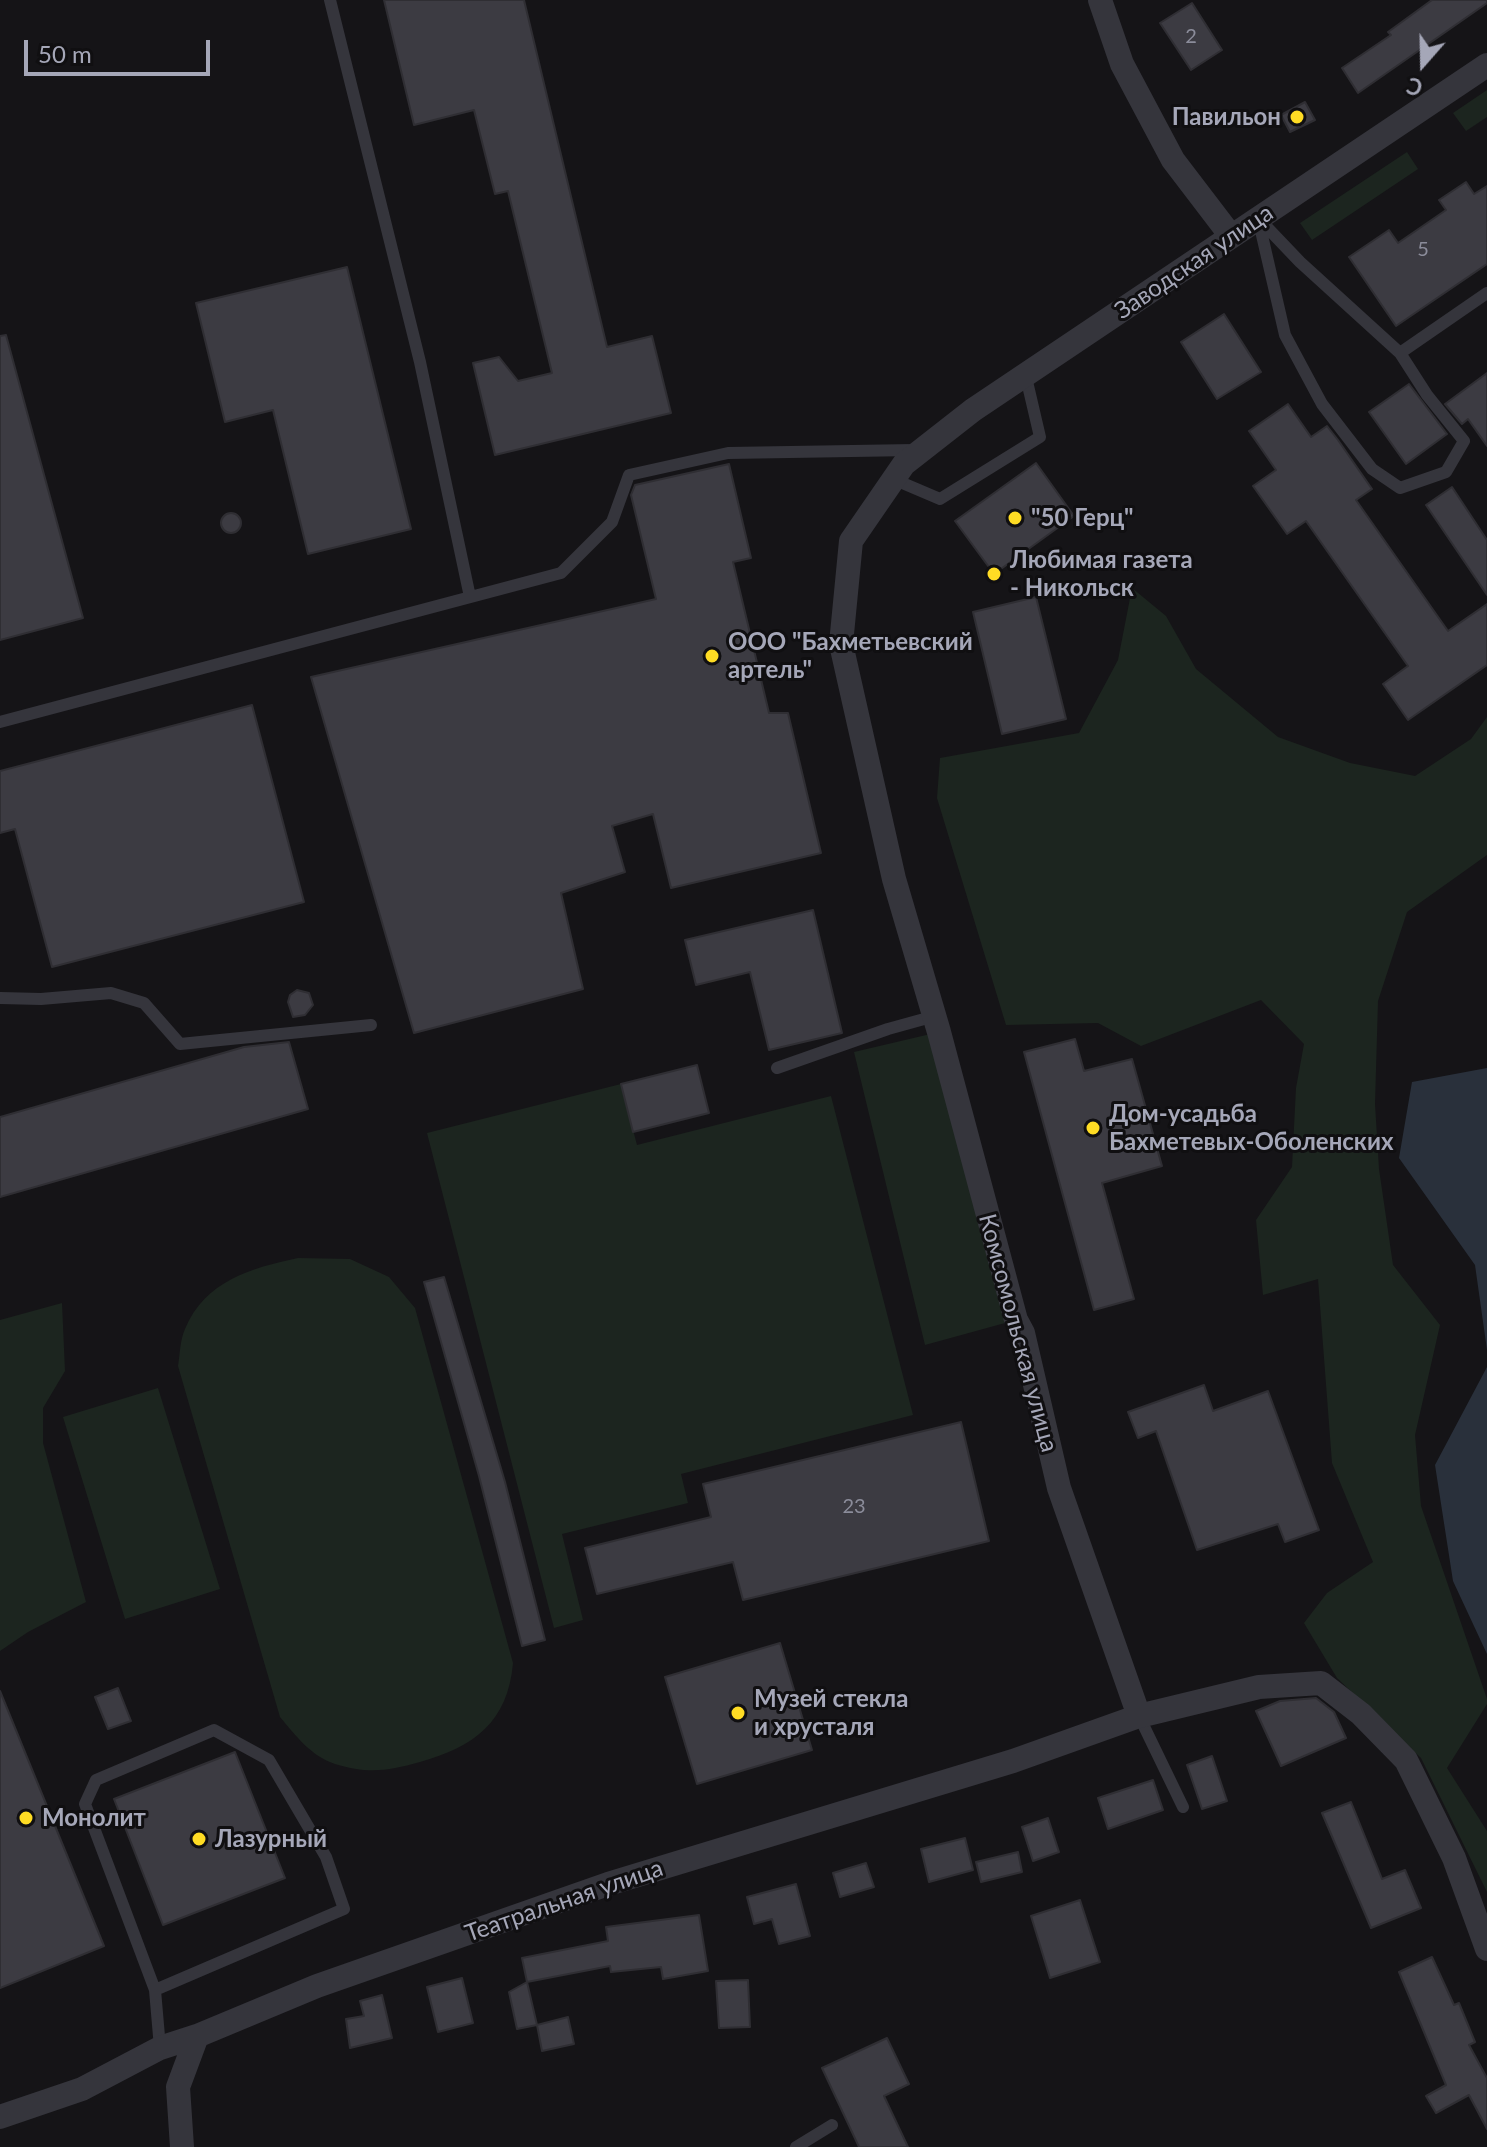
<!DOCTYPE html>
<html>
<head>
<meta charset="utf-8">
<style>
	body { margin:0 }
	#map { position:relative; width:1487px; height:2147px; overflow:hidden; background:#151417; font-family:Lato,sans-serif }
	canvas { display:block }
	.north { position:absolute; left:1383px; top:24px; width:80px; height:80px; -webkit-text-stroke:6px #100f11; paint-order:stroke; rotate:200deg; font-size:22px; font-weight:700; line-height:32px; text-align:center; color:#a5a7b8 }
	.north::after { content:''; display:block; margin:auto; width:28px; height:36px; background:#a5a7b8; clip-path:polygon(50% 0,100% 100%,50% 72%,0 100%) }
	.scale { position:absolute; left:24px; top:40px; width:186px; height:36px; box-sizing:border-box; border:4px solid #a5a7b8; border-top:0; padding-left:10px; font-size:24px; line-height:28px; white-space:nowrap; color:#a5a7b8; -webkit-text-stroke:6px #100f11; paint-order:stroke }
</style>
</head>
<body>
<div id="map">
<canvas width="1487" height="2147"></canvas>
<div class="north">С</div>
<div class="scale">50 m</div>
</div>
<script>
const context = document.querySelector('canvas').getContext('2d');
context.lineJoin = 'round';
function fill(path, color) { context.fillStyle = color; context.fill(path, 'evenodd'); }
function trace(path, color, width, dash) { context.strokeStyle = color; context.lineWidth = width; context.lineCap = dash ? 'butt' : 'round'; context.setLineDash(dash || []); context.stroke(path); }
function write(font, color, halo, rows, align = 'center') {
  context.font = font + ' Lato,sans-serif'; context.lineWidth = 6; context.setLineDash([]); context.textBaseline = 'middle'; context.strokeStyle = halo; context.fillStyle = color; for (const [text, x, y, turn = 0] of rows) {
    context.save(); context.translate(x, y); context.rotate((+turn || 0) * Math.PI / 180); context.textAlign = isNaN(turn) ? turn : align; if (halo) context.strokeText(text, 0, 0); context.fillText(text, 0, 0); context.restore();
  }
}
const green = new Path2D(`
	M1487,90V117L1466,131L1453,113Z
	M1407,152L1418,169L1312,240L1300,223Z
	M1132,588L1166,616L1196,669L1278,737L1350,763L1415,776L1471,739L1487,717V855L1407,912L1378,1001L1375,1104L1379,1169L1393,1265L1440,1325L1415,1435L1421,1506L1487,1699V1704L1447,1768L1487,1831V1892L1421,1758L1337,1678L1304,1623L1327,1593L1373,1562L1332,1463L1318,1279L1263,1295L1256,1220L1292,1167L1296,1088L1304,1044L1261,1000L1141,1046L1098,1023L1006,1025L937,798L940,758L1079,733L1118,660Z
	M939,1032L1016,1320L925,1345L854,1052Z
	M621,1084L637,1145L831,1096L913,1415L681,1474L688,1503L562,1534L583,1620L554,1628L427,1133Z
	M298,1258L350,1259L389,1277L415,1308L513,1663C508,1722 474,1747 420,1762C388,1771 368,1774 335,1764C311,1756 296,1736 280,1717L178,1366C180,1354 180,1340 185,1329C205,1281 251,1268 298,1258Z
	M62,1303L65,1371L43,1408V1443L86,1602L28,1632L0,1651V1320Z
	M158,1388L220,1589L125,1619L63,1417Z`);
const water = new Path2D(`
	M1487,1068V1350L1475,1265L1399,1158L1412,1082Z
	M1487,1367V1654L1453,1581L1435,1465Z`);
const building = new Path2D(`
	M384,0H524L607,347L652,336L671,413L495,455L473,363L499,357L518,381L552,373L508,191L495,194L474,110L414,125Z
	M1432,0H1487V3L1358,93L1342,68L1391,35L1388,32Z
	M1192,3L1222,50L1191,70L1160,23Z
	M1305,102L1315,120L1290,132L1281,115Z
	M1466,182L1474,194L1487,186V264L1396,326L1349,257L1389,230L1398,243L1446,210L1439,200Z
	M347,267L411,529L308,554L273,410L225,422L196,303Z
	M1224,314L1261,372L1217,399L1181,342Z
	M6,335L83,618L0,640V336Z
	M1487,373V446L1468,419L1462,424L1445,404Z
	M1409,384L1447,434L1406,464L1369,412Z
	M1288,404L1311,437L1327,426L1338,440L1372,489L1356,500L1448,631L1487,604V665L1408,720L1383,684L1408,666L1306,521L1287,534L1253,486L1276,470L1249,431Z
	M1036,463L1074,516L994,574L955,521Z
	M729,464L751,558L733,562L769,713H788L821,853L671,888L653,814L612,826L625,872L561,893L583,989L414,1033L311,677L656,599L631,495L635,485Z
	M1452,487L1487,540V595L1426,505Z
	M221 523a10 10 0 1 1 20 0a10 10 0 1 1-20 0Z
	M1036,597L1066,719L1002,734L973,612Z
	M252,705L304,902L52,967L15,829L0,833V771Z
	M813,910L842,1033L769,1050L750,972L696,985L685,940Z
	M297,990L309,993L313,1005L305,1015L293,1017L288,1002L290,995Z
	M1075,1039L1084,1071L1132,1059L1162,1166L1102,1183L1134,1299L1094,1310L1024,1052Z
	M289,1042L308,1109L0,1197V1117L244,1047Z
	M697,1065L709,1113L633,1132L621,1084Z
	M444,1277L505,1482L545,1640L522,1646L479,1476L424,1282Z
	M1204,1385L1213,1411L1268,1391L1319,1530L1285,1542L1278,1524L1197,1550L1156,1431L1138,1438L1128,1412Z
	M961,1422L989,1541L743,1600L733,1562L597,1594L585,1548L711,1517L703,1484Z
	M780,1643L812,1750L697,1784L665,1677Z
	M118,1688L131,1721L108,1729L95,1697Z
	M0,1691L104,1946L0,1988Z
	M1316,1698L1334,1712L1346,1738L1281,1766L1256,1711L1280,1701Z
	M235,1752L285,1878L163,1925L114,1799Z
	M1212,1756L1227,1801L1202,1809L1187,1765Z
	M1153,1780L1163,1810L1108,1829L1098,1798Z
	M1351,1802L1382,1879L1405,1870L1421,1908L1371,1928L1322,1813Z
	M1048,1818L1059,1852L1033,1861L1022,1827Z
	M965,1838L973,1870L929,1882L921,1849Z
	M1018,1852L1022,1872L981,1882L976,1862Z
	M866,1863L874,1887L840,1897L833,1873Z
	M796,1884L810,1936L779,1944L772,1919L754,1924L747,1897Z
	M1080,1900L1100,1962L1050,1978L1031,1916Z
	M699,1915L708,1971L663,1979L661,1967L611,1972L610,1966L527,1982L522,1958L608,1941L606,1927Z
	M1432,1957L1454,2005L1459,2003L1475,2042L1469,2045L1487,2078V2129L1469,2095L1436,2113L1426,2096L1446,2085L1399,1972Z
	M462,1978L473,2023L438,2032L427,1987Z
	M748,1980L750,2027L719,2028L716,1981Z
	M527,1982L537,2025L517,2029L509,1992Z
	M382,1995L392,2038L350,2048L346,2019L364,2016L360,2001Z
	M568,2017L574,2044L542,2051L537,2025Z
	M887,2038L909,2084L884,2096L908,2147H859L822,2068Z`);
const lane = new Path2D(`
	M330,0L420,362L470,597
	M1258,218L1300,262L1400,353L1427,395L1464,441L1446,472L1400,488L1372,469L1322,404L1285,335Z
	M1400,353L1487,293
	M893,479L940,499L1040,437L1026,377
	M0,722L561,573L612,522L629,475L728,453L914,450
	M0,998L41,999L111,993L144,1003L180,1044L371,1025
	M777,1068L888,1029L935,1016
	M1139,1716L1183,1807
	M155,1990L344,1909L326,1857L269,1760L214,1730L96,1780L85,1804L155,1990L160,2048
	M796,2147L832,2125`);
const street = new Path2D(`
	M1100,0L1122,64L1173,160L1231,236
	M1139,1716L1059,1488L1023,1333L1016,1320L939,1032L894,879L841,644L851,541L904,464L973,410L1487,65
	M0,2117L82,2089L160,2048L197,2036L317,1986L608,1884L1013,1761L1139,1716L1259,1687L1321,1683L1361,1714L1406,1760L1454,1858L1487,1949
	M182,2147L178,2087L197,2036`);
const markers = [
	[1297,117,8,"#ffdc24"],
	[1015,518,8,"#ffdc24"],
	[994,574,8,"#ffdc24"],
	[712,656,8,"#ffdc24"],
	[1093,1128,8,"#ffdc24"],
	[738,1713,8,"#ffdc24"],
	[26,1818,8,"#ffdc24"],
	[199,1839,8,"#ffdc24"]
];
const numberNames = [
	["2",1191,37],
	["5",1423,250],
	["23",854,1507]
];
const poiNames = [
	["Павильон",1281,117,"right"],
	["\"50 Герц\"",1031,518],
	["Любимая газета",1010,560],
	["- Никольск",1010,588],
	["ООО \"Бахметьевский",728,642],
	["артель\"",728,670],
	["Дом-усадьба",1109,1114],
	["Бахметевых-Оболенских",1109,1142],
	["Музей стекла",754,1699],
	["и хрусталя",754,1727],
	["Монолит",42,1818],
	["Лазурный",215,1839]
];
const streetNames = [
	["Заводская улица",1194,262,-34],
	["Комсомольская улица",1018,1333,75],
	["Театральная улица",564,1901,-19]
];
fill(green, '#1c251f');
fill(water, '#29303b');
fill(building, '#3c3b42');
trace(building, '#2f2e33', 2);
trace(lane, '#35353c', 12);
trace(street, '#35353c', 24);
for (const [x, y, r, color] of markers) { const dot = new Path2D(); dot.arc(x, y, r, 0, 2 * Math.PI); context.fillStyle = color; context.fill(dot); trace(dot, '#100f11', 3); }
write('20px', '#8b8c9a', null, numberNames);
write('bold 24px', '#a5a7b8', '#100f11', poiNames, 'left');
write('24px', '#a5a7b8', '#100f11', streetNames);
</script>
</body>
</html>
